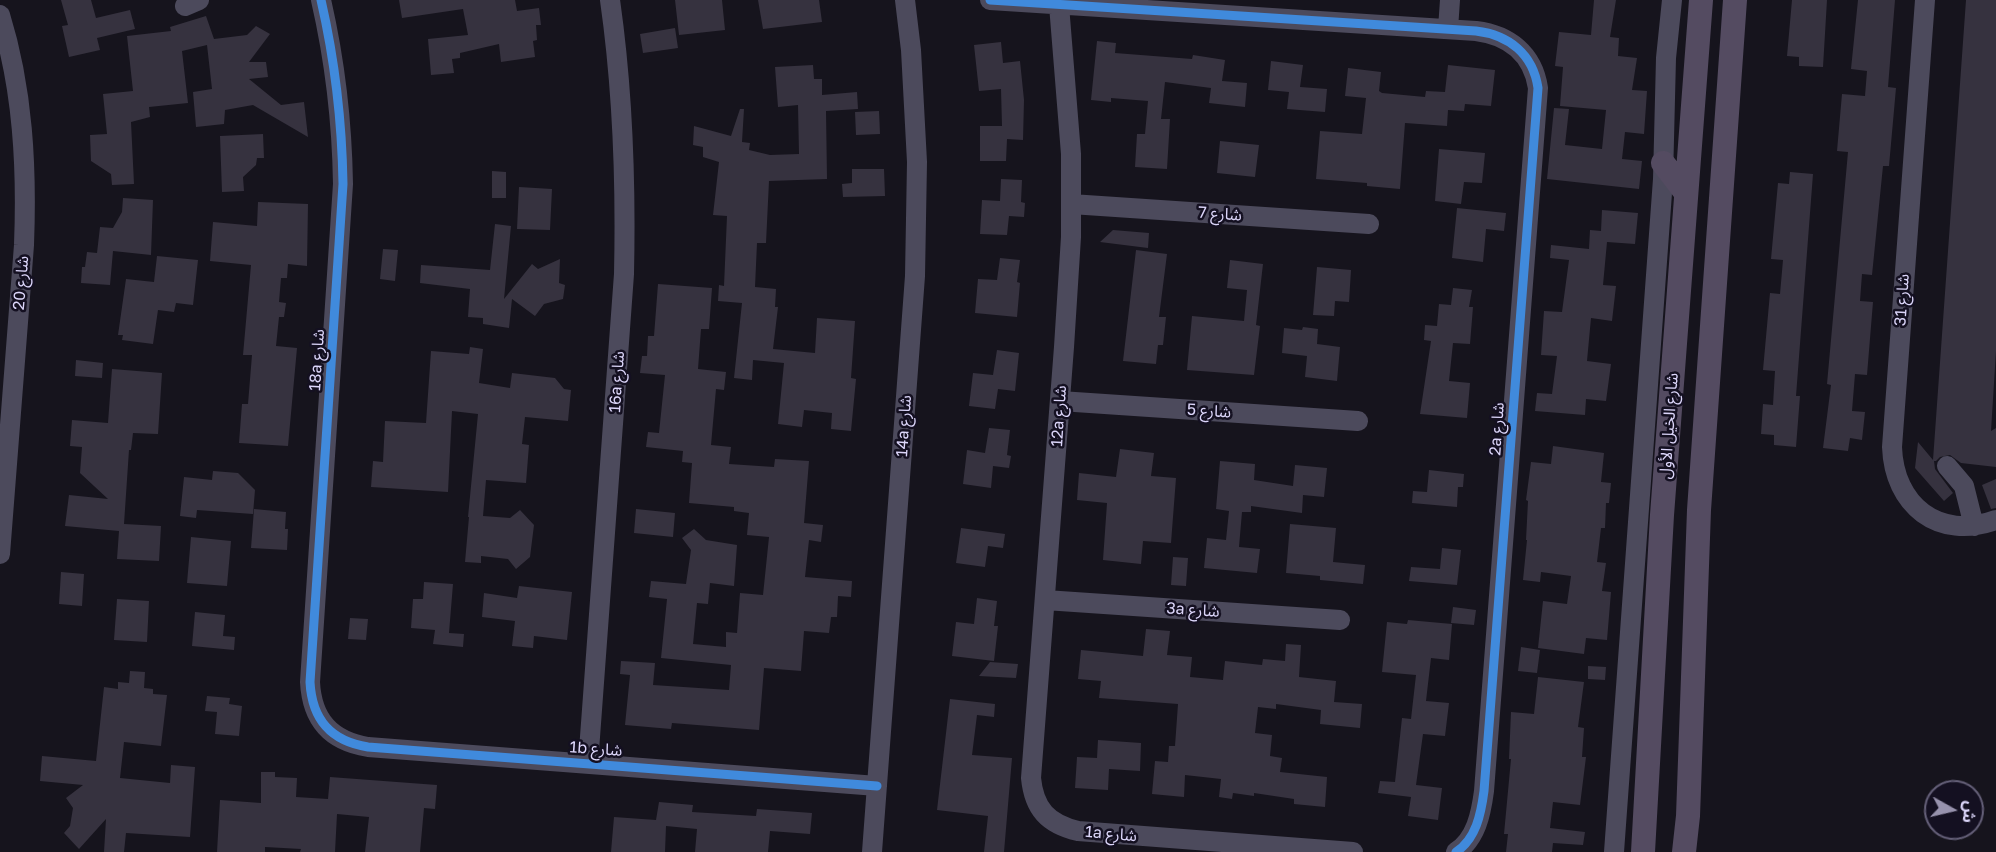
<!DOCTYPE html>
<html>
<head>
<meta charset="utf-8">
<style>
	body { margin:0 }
	#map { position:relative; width:1996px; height:852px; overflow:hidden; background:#16141d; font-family:"Golos Text","Noto Sans Arabic",sans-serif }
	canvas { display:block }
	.north { position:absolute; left:1924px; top:780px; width:60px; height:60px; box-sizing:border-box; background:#141021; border:2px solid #645f78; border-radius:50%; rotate:98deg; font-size:16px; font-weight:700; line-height:24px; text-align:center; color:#dcd6fa }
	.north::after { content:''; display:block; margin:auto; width:21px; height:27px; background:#9792ad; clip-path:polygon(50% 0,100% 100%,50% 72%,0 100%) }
</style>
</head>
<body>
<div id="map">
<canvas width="1996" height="852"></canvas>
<div class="north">ش</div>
</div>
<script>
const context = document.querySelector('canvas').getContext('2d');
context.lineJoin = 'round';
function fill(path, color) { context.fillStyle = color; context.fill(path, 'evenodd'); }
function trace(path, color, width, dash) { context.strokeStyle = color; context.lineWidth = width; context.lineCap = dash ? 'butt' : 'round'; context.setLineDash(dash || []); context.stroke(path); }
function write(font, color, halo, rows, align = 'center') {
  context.font = font + ' "Golos Text","Noto Sans Arabic",sans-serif'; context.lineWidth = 5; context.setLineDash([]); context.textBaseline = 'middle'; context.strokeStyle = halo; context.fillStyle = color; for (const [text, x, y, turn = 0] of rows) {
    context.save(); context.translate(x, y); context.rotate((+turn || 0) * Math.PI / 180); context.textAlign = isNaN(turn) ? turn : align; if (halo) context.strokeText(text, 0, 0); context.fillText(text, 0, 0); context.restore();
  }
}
const building = new Path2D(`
	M61,0H91L96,18L130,10L135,29L97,38L100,50L69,57L62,26L68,25Z
	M399,0H515L517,11L539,8L541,25H536L537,40L533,41L535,57L501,62L499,44L460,53V58L452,59L454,73L431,75L428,39L468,35L463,9L402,18Z
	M675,0H722L725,30L679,35Z
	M758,0H819L822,22L763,29Z
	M1594,0H1616L1610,37L1619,38L1618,56L1637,58L1632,90L1647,91L1644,134L1625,132L1622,159L1642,161L1639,189L1547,179L1554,108L1569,109L1565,145L1602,149L1606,110L1560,106L1563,67L1555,66L1559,32L1591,35Z
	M1792,0H1827L1823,67L1799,66V57L1787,56Z
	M1858,0H1895L1888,87L1896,88L1889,166H1883L1872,275L1862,274L1860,301L1873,302L1867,375L1855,374L1852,411L1865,412L1862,440L1850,438L1848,451L1823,448L1831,385L1827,384L1848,152L1837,151L1842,94L1865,96L1867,71L1851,69Z
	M1966,0H1996V351L1991,431L1996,428V467L1961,463L1950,455L1940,457L1936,461H1934L1935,469L1953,493L1944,501L1915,468L1918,442L1933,460Z
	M206,16L214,39L247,35L256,26L270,34L249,62H266L268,77L249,79L281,105L304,102L308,137L253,105L225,110L224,124L196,127L193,92L212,89L207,45L182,51L188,103L149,107L150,117L131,122L134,184L112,185L111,174L91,161L90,135L107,134L103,94L133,91L127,36L171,31L170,27Z
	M675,28L678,48L643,53L640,34Z
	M1097,41L1116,43L1115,53L1192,59L1193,55L1225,60L1222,81L1247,83L1245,107L1209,103L1211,88L1165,82L1161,119H1170L1167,169L1135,167L1137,134H1145L1148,101L1111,98V102L1091,100Z
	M1001,42L1003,63L1020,61L1024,100L1023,140L1007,139L1006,161H980V126H1002L1001,89L979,91L974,45Z
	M1271,61L1303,65L1300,87L1327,89L1325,112L1287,109L1289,92L1268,90Z
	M813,65L814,79H822V95L857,92L858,109L826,111L827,179L769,181L766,243H757L755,287L776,289L775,307H778L773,349L815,353L817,318L855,321L851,378L856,379L851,431L831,429L832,413L804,410L802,427L778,424L784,363L753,360L752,380L734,378L742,303L718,301L719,285L724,286L727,216L713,215L719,162L703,157V147L693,145L694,126L731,136L740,109H744L742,142L750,143L749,150L770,155L799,154L798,105L778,107L775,67Z
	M1448,65L1495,70L1491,106L1465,104L1464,111L1448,110L1447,126L1405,123L1400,189L1367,186V183L1316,179L1320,131L1362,134L1366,98L1345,96L1348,68L1381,72L1379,91L1382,93L1425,97L1426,91L1445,92Z
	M879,111L880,134L856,135L855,112Z
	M263,134L264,158H257L256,165L243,177L244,191L222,192L220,136Z
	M1220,141L1259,145L1255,177L1217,173Z
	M1439,149L1485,153L1482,183L1464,182L1461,204L1435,201Z
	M852,169H884L885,196L843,197L842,184L852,183Z
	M492,171L506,172V198H492Z
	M1790,172L1813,174L1796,396H1800L1796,447L1774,445V435L1761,434L1763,404L1773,405L1775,371L1763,370L1770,293L1780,294L1783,260L1771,259L1778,183L1789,184Z
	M1001,179L1022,180L1021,202L1025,203L1024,217L1009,216L1007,235L980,234L982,200L1000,201Z
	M519,187L552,189L550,230L517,229Z
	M123,198L153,200L151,255L113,251L110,285L81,283L82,267H85L87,252L97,253L100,227L113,228L122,212Z
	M258,202L308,204L307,266L288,264L287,278H281L279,302L286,303L284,317H279L276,346L297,348L288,446L239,443L242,404H248L252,355H243L251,265L210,261L213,222L257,226Z
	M1457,208L1506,213L1504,231L1486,229L1483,262L1452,258Z
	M1602,210L1638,213L1635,244L1607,242L1603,285L1616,286L1612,321L1591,318L1587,361L1611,364L1606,401L1586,399L1585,415L1535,411L1537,393L1552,394L1557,356L1541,355L1544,311L1562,312L1569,260L1550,258L1551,245L1589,249L1590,230L1601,231Z
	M495,224L511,226L504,299L532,264L538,269L560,259L559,283L565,285L563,299L544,304L535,316L512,299L509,328L483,324V318L468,317L470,289L420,283L421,265L490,270Z
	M1113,230L1149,233L1148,248L1100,242Z
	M383,249L398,250L395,281L380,279Z
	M1136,250L1167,254L1159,317H1166L1163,345H1158L1156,364L1123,361Z
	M157,256L198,260L193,305L176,303L174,312L158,310L153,344L122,340L123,335H118L126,279L154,282Z
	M1000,258L1020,260L1017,282L1020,283L1017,317L975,313L978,279L997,280Z
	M1230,260L1263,264L1256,325L1260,326L1254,375L1187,370L1192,316L1244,321L1247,290L1227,288Z
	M1317,267L1351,270L1349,302L1335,301L1334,316L1313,315Z
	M658,284L712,288L709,329H701L698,369L726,372L724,390L716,389L711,445L731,447L729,464L774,467L775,459L809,461L804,523L823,525L821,542L809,540L805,577L852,581L851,597L838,596L837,617H831L829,633L804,631L801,671L764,668L759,730L672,723L671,729L625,725L630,675L620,674L621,661L655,663L653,685L729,690L731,665L661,658L667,599L649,597L651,581L686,584L691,550L682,538L694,529L706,540L737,545L734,586L710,583L708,604L697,603L693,644L726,647V632L737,633L740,593L763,595L769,537L747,535L749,513L734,511V507L689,503L692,463L682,462L683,451L646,447L648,432L659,433L665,375L640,373L642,356H647L648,336H654Z
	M1453,288L1472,290L1469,307H1473L1470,344L1453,343L1449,381L1470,383L1467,418L1420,414L1431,341L1424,340L1425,325L1437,326L1439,304L1451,305Z
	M1303,327L1318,329L1317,344L1340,347L1337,381L1305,377L1307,356L1282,353L1284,328L1302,330Z
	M470,347L483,349L479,383L510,388L512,373L555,378L564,389L571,390L568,421L525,417L522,444L529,445L526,483L486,480L483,516L510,518L520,510L534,525L530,557L516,569L508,559L481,556V563L465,562L469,517H468L478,414L452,411L448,492L371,487L373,461L383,462L385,421L426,423L431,351L469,354Z
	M997,350L1019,353L1015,391L998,389L995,409L969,406L973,373L993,375Z
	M76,360L103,363L102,378L75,376Z
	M112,369L162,373L158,434L133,433L131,450H129L124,524L161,526L159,561L117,559L119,531L65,526L69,495L108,499L80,473L82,447L70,446L72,420L108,423Z
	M989,428L1010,430L1007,455L1011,456L1009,468L993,466L991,488L963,484L967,450L985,453Z
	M1553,446L1604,453L1601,482L1611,483L1609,503H1606L1605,528H1601L1597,562L1606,563L1602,591L1611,592L1607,640L1586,638L1584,654L1538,648L1543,601L1567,604L1571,576L1541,572L1540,582L1523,580L1527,540H1526L1528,501L1526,500L1531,462L1551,464Z
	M1120,449L1154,453L1151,476L1176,478L1171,543L1143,541L1141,564L1103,560L1107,503L1077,500L1079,473L1116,477Z
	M1220,461L1255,464L1254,480L1293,486L1295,465L1327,468L1324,497L1303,495L1302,513L1251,506V512H1242L1239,547L1260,549L1257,573L1204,568L1207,538L1226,540L1229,511L1216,509Z
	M1429,470L1464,474L1463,487H1458L1457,507L1412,503L1413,491L1427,492Z
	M213,471L238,473L255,490L253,514L197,510L196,518L180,516L184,477L212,480Z
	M1996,479V508L1991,509L1982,485Z
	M254,509L286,512L285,529H288L287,550L251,548Z
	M636,509L675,513L673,537L634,533Z
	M1290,524L1336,528L1333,562L1365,565L1363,584L1320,580V576L1286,573Z
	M961,528L1005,534L1003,548L988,546L985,567L956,563Z
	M191,537L231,541L227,586L187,583Z
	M1442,548L1461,550L1457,585L1409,581L1411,567L1440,569Z
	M1173,557L1188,558L1186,586L1171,585Z
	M61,572L84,574L82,606L59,604Z
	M424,582L453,584L449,633L464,634L463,647L433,644L435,630L411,628L413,599H423Z
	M519,586L572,592L567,640L534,636L533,648L512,646L515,621L482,617L484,593L517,598Z
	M977,598L997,601L994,626H998L994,661L952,656L956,622L974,624Z
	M117,599L149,601L147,642L114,640Z
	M1453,607L1476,610L1474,625L1451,623Z
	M195,612L225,615L223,636L235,637L234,650L192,646Z
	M350,618L368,619L366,640L348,639Z
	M1408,620L1452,624L1449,660L1431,658L1426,701L1449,703L1445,736L1423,734L1416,785L1442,788L1438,820L1408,816L1411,797L1378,793L1380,781L1395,782L1402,718L1411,719L1416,675L1382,672L1387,622L1407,624Z
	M1146,629L1170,631L1167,655L1192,657L1190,677L1223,680L1225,661L1262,665L1263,659L1285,661L1286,644L1301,645L1299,677L1336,681L1334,702L1362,704L1360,728L1320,724L1321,710L1276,704V709L1258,707L1255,733L1272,735L1270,756L1282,758L1280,772L1327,777L1325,807L1294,804V799L1254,793V796L1233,793L1232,799L1219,797L1221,779L1185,775L1184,797L1152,794L1155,761L1168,762L1169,746H1175L1178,704L1099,698L1101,681L1078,679L1081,650L1143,656Z
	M1521,647L1540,650L1537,673L1518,671Z
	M990,662L1018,664L1016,678L979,676Z
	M1588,666L1606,667L1605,680L1588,679Z
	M130,671L145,672L144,688L153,689V694L167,695L161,746L124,742L120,778L170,783L171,765L195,767L190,837L126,833L124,852H104L106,819L79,849L64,833L70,826L73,808L66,798L83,785L40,781L42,756L96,761L104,687L118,689V682L129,683Z
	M1538,677L1584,682L1578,727L1584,728L1582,757H1586L1580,805L1553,802L1550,828L1585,832L1583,845L1553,843L1552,852H1506L1508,834H1504L1511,759H1509L1511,712L1534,714Z
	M207,696L230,698L229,704L242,706L239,736L215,734L217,712L205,711Z
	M950,699L995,704L994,717L977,715L972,755L1012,758L1004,852H984L988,816L937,810Z
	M1098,740L1141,743L1140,771L1109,769L1108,790L1075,788L1077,757L1097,758Z
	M261,772H275V777L297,778L296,797L328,799L330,777L437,785L435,809L424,808L420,852H365L369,817L337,814L335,852H300L301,849L265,847V852H217L220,800L261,803Z
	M659,802L693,805L692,812L756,816L757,809L812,813L810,834L770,831L768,852H695L697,829L666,826L665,852H611L614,817L656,820Z`);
const minor = new Path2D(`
	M321,0C335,61 342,121 343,184L310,682C312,720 331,741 368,747L877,786
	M990,0L1476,31C1509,35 1533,54 1538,88L1484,791C1481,814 1476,839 1456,852
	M1925,0L1892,447C1894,505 1938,541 1996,520
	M1059,5L1071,154V237L1064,347L1031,778C1034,809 1048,824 1078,831L1353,852
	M185,6L199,0
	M0,15C23,89 27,167 24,245L0,554
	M1448,29L1450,0
	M1071,204L1369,224
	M1060,401L1358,421
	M1947,466L1964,486L1974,526
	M1045,600L1340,620
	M588,764L624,274C626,182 623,91 610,0
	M872,852L915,276L917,162L911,50L905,0
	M1614,852L1663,179L1666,58L1672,0`);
const major = new Path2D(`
	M1663,163L1686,193
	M1643,852L1662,515L1701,0
	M1684,852L1688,816L1699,510L1735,0`);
const cycleway = new Path2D(`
	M321,0C335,61 342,121 343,184L310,682C312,720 331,741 368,747L877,786
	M990,0L1476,31C1509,35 1533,54 1538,88L1484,791C1481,814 1476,839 1456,852`);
const streetNames = [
	["شارع 7",1220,214,4],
	["شارع 20",21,283,-85],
	["شارع 31",1902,300,-86],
	["18a شارع",317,360,-86],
	["16a شارع",617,382,-86],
	["شارع 5",1209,411,4],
	["12a شارع",1059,416,-86],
	["14a شارع",904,426,-86],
	["شارع الخيل الأول",1669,426,-86],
	["2a شارع",1497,429,-86],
	["3a شارع",1193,610,4],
	["1b شارع",596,749,4],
	["1a شارع",1111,834,5]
];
fill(building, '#36323f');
trace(minor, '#4c4a5c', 20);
trace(major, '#544b61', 24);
trace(cycleway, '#408adc', 9);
write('16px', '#dcd6fa', '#141021', streetNames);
</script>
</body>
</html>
